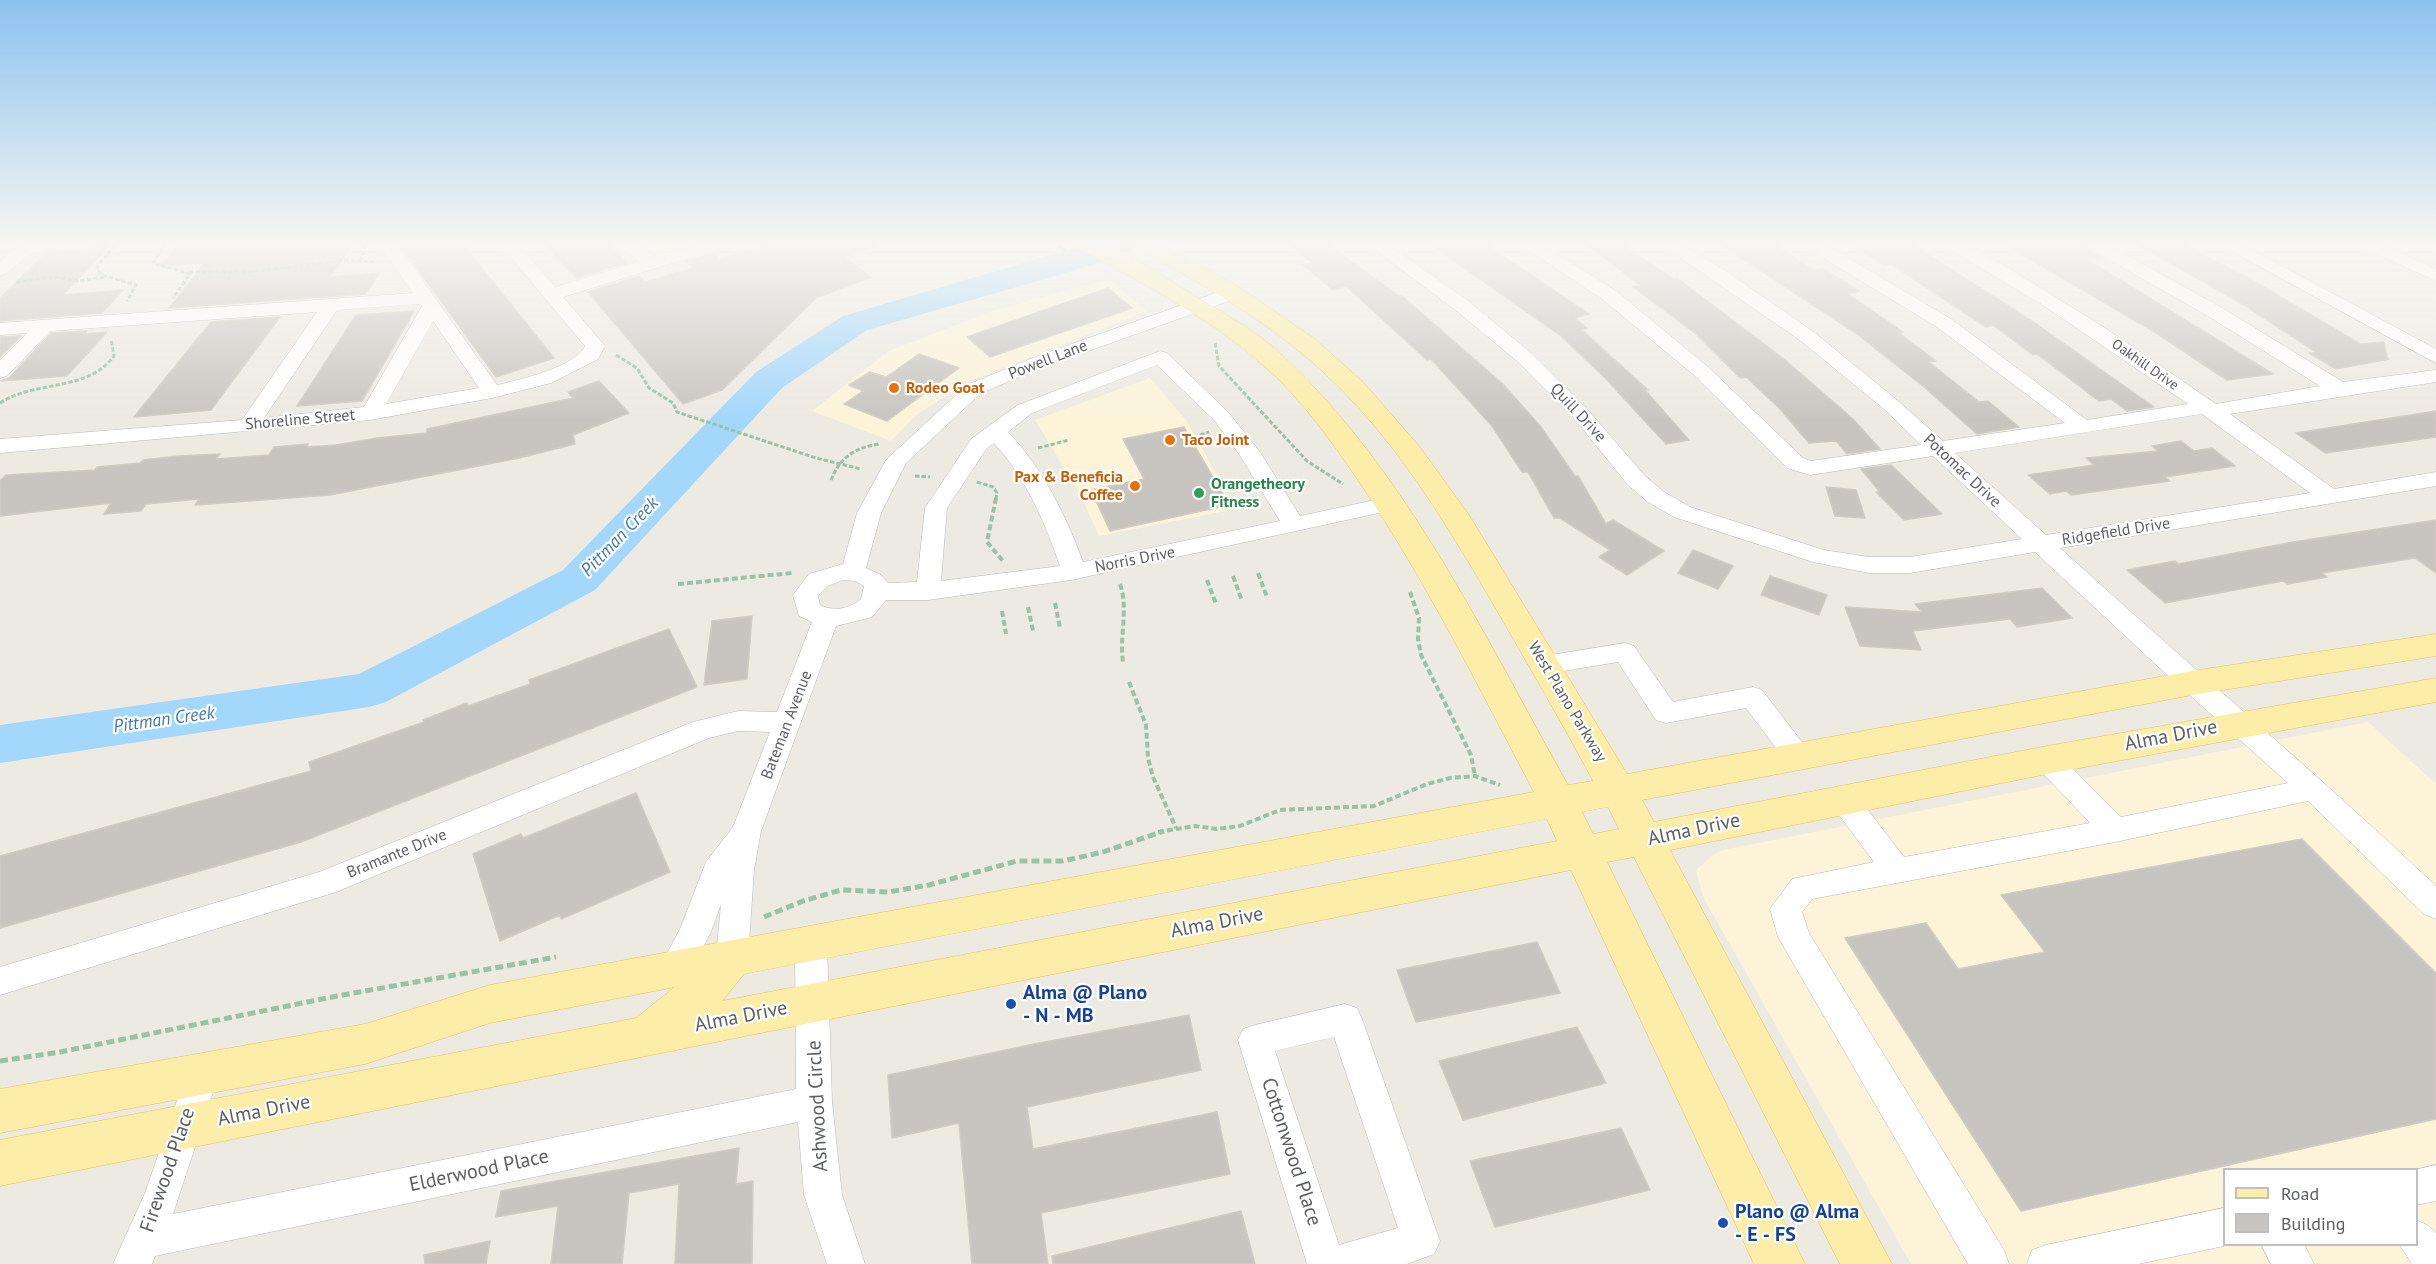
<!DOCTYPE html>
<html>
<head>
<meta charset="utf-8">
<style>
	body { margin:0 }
	#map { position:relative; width:2436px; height:1264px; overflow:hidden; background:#edeae2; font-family:"PT Sans",sans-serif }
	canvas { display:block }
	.legend { position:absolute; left:2223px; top:1168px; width:195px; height:78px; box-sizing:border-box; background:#fff; border:2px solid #bdbfc1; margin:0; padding:8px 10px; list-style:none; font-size:18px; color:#5b5e63 }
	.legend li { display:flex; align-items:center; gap:12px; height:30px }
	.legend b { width:30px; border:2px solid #bdbfc1 }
</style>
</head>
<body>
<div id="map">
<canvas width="2436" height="1264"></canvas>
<ul class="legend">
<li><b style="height:8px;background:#fceda8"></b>Road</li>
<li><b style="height:16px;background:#c8c5c0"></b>Building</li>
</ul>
</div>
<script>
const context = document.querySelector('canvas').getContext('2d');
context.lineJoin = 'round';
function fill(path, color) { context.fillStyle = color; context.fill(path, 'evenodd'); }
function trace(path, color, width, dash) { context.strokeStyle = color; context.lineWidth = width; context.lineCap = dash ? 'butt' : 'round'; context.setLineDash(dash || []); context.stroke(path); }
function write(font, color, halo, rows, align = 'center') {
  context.font = font + ' "PT Sans",sans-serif'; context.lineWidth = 4.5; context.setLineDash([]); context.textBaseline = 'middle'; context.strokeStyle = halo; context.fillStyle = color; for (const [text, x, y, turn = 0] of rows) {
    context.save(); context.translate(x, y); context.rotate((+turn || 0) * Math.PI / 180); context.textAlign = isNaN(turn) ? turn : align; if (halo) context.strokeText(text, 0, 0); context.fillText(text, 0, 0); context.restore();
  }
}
const commercial = new Path2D(`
	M1109,279L1147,311L969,381L916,415L891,441L812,411L889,351L995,310Z
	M1150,378L1186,420L1236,509L1099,536L1079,492L1035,420Z
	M2368,722L2436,784V1264H1911L1703,897L1696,870L1718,851ZM2224,1170H2416V1244H2224Z`);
const river = new Path2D(`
	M1092,243H1138L1133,250L1083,268L867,330L782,388L595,590L386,702L369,707L0,763V725L359,674L563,570L756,372L843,316Z`);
const building = new Path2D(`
	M180,243H353L330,277L379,273L366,294L169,308L205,263L160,266Z
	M399,243H462L554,358L496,377Z
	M544,243H607L627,263L576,278Z
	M776,243H876V246L845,257L871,277L816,298L722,390L683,404L588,292L639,276L645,282L693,268L686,261L713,253L720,259Z
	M1289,243H1326L1399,296H1402L1503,384L1541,427L1575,476H1578L1606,524L1613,520L1664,551L1627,575L1599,557L1610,550L1560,518H1554L1528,472H1522L1492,426L1431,359L1427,360L1346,286L1333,290L1303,265L1312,263Z
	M1428,243H1484L1589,314L1575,318L1587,328L1582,330L1648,390H1645L1689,440L1666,444L1605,378L1561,336Z
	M1585,243H1620L1674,279L1677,278L1784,359L1853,419L1880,449L1847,454L1836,441L1809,443L1780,409L1746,377L1740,378L1696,334L1633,287L1641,286Z
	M1719,243H1772L1813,270L1822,268L1859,291L1848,294L1903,332L1899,333L1936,361L1929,362L1979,402L1988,401L2019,427L1977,434L1924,387L1857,334Z
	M1849,243H1910L2035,323L2154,407L2127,411L2111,399L2099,401L2037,354L2033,355L1993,325L1986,327L1891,264L1884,265Z
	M2002,243H2082L2086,249L2101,258L2088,260L2273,374L2227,380L2153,331Z
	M2135,243H2180L2252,280L2360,344L2384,342L2387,358L2389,359L2336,369L2309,353L2316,352L2244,305Z
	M109,246L63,295L123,290L102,313L0,321V298L46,253Z
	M1108,288L1132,308L990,357L967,337Z
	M414,311L362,401L297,406L356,315Z
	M280,317L211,410L134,417L211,322Z
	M87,331L84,334L107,332L67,376L0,381L9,378L51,333Z
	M21,336L0,357V337Z
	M919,354L959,368L887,421L844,404L863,391L849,385L870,372L886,377Z
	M599,381L629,413L573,435L575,444L519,458L330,495L195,505L199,499L146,504L141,511L104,514L111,503L0,516V481L6,475L95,470L97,467L140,463L143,460L179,456L220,454L216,459L269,455L274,447L308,444L307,447L336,445L377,438L427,433V429L573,398L568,392Z
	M2436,411V437L2325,453L2296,433Z
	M1184,427L1229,505L1110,531L1091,490L1144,479L1123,439Z
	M2181,441L2194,451L2212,448L2235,466L2165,477L2170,481L2071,495L2066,491L2050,494L2028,475L2094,465L2086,458L2158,451L2152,446Z
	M1891,465L1942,514L1904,520L1876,492H1880L1861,469Z
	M1826,487L1856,490L1865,518L1835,516Z
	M2436,520V573L2415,558L2322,573L2327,577L2288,584L2283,581L2165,603L2127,570L2175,561L2178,564L2293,542Z
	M1693,550L1733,566L1718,589L1678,573Z
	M1770,576L1827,595L1819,615L1761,595Z
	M2042,588L2072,618L2017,627L2010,619L1913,631L1921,650L1860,646L1845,607L1922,612L1915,604Z
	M752,616L747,679L704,685L712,621Z
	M669,629L697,687L301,842L0,928V856L311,771L309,762L424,722L423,720L467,703L468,706L530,684L529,680Z
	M636,793L670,872L561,919L560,915L500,941L473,854L521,834L523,838Z
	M2302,839L2436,973V1119L2021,1211L1845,938L1926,923L1958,969L2045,952L2001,895Z
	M1537,942L1560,993L1416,1022L1397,970Z
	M1189,1015L1201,1070L1027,1107L1033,1149L1217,1112L1230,1174L1041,1213L1048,1264H972L959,1123L892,1138L888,1075L1034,1044Z
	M1577,1027L1606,1083L1463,1120L1439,1061Z
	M1621,1128L1650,1190L1495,1227L1470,1161Z
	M739,1148L736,1184L753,1181L752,1264H675L679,1184L629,1193L622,1264H551L558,1206L496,1217L501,1191Z
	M1241,1211L1255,1264H1053L1052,1256Z
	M490,1241L486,1264H425L424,1255Z`);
const pathFar2 = new Path2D(`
	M127,243H117L98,265L97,270L102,275L136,285L127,301
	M166,243L153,263L190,274L173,298
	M1051,243L1067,251
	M360,261L365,250L363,243
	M189,272H250L346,260L375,262
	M16,282L53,277L78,281L106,277
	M1215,343L1219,366L1307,461L1343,484
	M616,355L637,368L649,388L673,403L677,412L816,458L861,469
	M0,403C35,380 88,392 114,356L111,339
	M1200,435L1209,432
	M1038,448L1069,440
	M915,476L930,477
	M831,480C840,457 856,447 880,444
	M977,482L993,487L997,493L996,499
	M1235,488L1243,486`);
const pathFar1 = new Path2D(`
	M996,498L987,542L1003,561
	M1243,503L1255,500
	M1258,573L1267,597
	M1233,576L1242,601
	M1207,580L1216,604
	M678,584L792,573
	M1120,584C1129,610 1119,635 1123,662
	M1410,592L1419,618L1418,639L1421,655L1471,755L1475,776
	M1055,603L1060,628
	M1028,607L1033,631
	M1002,611L1006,634
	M1129,682L1146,725L1148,758L1153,777L1176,828
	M1158,832L1195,826L1217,829L1240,826L1280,810L1374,806L1427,784L1450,778L1475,776L1500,785`);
const path = new Path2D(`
	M764,917L803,901L841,890L888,892L929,885L1017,861H1063L1103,852L1164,831
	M0,1061L60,1052L337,996L556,957`);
const minor = new Path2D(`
	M34,243H67L64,247L30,254L6,274L0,275V261L18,246Z
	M378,243H396L497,385C519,380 576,367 585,346L499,243H517L555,287L638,262L620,243H639L654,257L701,243H727L724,247L563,297L605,346L598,359L551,383L492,398L370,420L0,453V439L242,420L317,312L50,331L7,376L0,378V360L27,333L0,335V323L413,293ZM421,304L422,306L364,407L264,418L337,310ZM433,321L479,388L386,404Z
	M1366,243H1386L1467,300L1531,353L1588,410L1644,475L1664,492L1690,507L1824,550L1869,557H1910L2022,539L1933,456L1810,475L1787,468L1694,375L1602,299L1518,243H1539L1616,291L1708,367L1803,458L1811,461L1921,445L1884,409L1801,341L1659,243H1680L1726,271L1815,333L1898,401L1943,441L2065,423L1937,327L1805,247L1802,243H1823L1951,319L2087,420L2188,404L2043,305L1946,247L1943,243H1964L2008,268L2105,328L2216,404L2320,386L2208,316L2087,247L2084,243H2105L2222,308L2343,382L2436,370V382L2230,414L2334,489L2436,472V486L2060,548C2185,662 2313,770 2436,886V919L2425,915L2308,801L2115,842L1812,899L1802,912L1809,933L2004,1250L2009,1264H1968L1778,937L1770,909L1792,879L1874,862L1834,808L1830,800L1834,792L1844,789L1854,792L1904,857L2090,823L2037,767L2033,760L2037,753L2047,749L2057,753L2121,817L2288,783L2164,672L2035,552L1910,573H1869L1813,562L1674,517L1648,502L1628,485L1574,418L1517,361L1453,308ZM2202,414L2310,493L2046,535L1955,453Z
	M2217,243H2239L2436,349V363Z
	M2358,243H2380L2436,269V281L2361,247Z
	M1233,287L1240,289L1242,293L1240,297L1049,365L981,393L906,463L881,513L866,568L881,575L888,583L917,582L925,508L971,439L1018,405L1160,351L1167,353L1228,412L1260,452L1300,516L1389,497L1397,499L1400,504L1397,509L1071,580L928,600H886L872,617L836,626L761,831L754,870L748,958L743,968L732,972L721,968L716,958L721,904L711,932L686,979L675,983L664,979L659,969L680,929L706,862L733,827L770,732L738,731L709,738L336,892L0,995V967L319,872L693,722L738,711L777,712L812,622L799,616L793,595L809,574L843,564L857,513L886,460L967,385L1035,357ZM1157,365L1214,420L1239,454L1280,521L1083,562C1066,515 1043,469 1008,432L1032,413ZM994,443C1026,478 1045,522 1060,566L941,581L947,508L987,448ZM843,580L855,581L864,586L861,599C849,609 834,612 820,605L818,596L827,586Z
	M1625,643L1634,646L1673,702L1753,687L1762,690L1808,750L1812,757L1808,764L1798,768L1788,764L1746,708L1666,723L1656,720L1618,662L1545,674L1536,671L1532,665L1536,659L1545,656Z
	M811,930L822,934L827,944L832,1102L842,1195L865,1264H827L804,1195L798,1122L155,1256L152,1264H113L145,1193L190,1063L202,1058L214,1063L219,1074L173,1214L796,1089L795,944L800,934Z
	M1345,1004L1357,1008L1362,1019L1440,1241L1434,1254L1407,1264H1307L1238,1040L1243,1029L1255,1025ZM1334,1037L1398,1228L1339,1245L1275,1051Z
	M2436,1165V1201L2416,1205V1170H2414Z
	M2224,1208V1244H2227L2224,1246L2138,1264H2027L2032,1250L2046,1245Z
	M2416,1220L2429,1226L2436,1233V1264H2412L2399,1244H2416Z
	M2261,1244H2304L2314,1264H2271Z`);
const major = new Path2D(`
	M1076,243C1083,242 1095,241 1103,243C1118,246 1166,278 1182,288C1215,309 1254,328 1283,356C1407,472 1486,639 1568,785L1593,781C1562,722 1528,665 1495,607C1446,523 1394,436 1321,370C1266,320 1201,283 1136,248L1133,243H1160L1236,285L1315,339L1363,382L1419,446L1469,515L1627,774L2192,671L2436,634V656L2192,695L1642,800L1654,822L2047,746L2436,678V702L2047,774L1670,850L1892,1264H1840L1634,857L1607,862L1805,1264H1754L1571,870L0,1186V1140L636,1018L675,987L490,1023L365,1064L0,1133V1089L365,1024L490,985L1534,792C1478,686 1425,579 1358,480C1330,439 1300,397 1263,365C1209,317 1141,283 1079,248ZM1608,807L1619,829L1593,834L1582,812ZM1547,819L1557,841L722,1001L744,974Z`);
const markers = [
	[894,388,6,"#e8710a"],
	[1170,440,6,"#e8710a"],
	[1135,486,6,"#e8710a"],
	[1199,493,6,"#2e9e5b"],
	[1011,1004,6,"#1a4fb4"],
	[1723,1223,6,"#1a4fb4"]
];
const farStreetnames = [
	["Oakhill Drive",2145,365,35]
];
const streetNames = [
	["Powell Lane",1048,360,-21],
	["Quill Drive",1578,413,47],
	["Shoreline Street",300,420,-5],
	["Potomac Drive",1962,471,43],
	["Ridgefield Drive",2116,532,-9],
	["Norris Drive",1135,560,-11],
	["West Plano Parkway",1567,702,59],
	["Bateman Avenue",787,725,-69],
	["Bramante Drive",397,854,-22]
];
const foodNames = [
	["Rodeo Goat",906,388],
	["Taco Joint",1182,440],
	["Pax & Beneficia",1123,477,"right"],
	["Coffee",1123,495,"right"]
];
const leisureNames = [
	["Orangetheory",1211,484],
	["Fitness",1211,502]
];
const waterNames = [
	["Pittman Creek",620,537,-46],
	["Pittman Creek",164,720,-8]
];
const nearStreetnames = [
	["Alma Drive",2171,736,-11],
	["Alma Drive",1694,830,-12],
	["Alma Drive",1217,923,-11],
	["Alma Drive",741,1017,-11],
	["Ashwood Circle",818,1106,-93],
	["Alma Drive",264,1111,-11],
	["Cottonwood Place",1291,1152,72],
	["Firewood Place",168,1170,-71],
	["Elderwood Place",479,1171,-12]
];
const nearTransitnames = [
	["Alma @ Plano",1023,993],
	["- N - MB",1023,1016],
	["Plano @ Alma",1735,1212],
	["- E - FS",1735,1235]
];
fill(commercial, '#fcf3d8');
fill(river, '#a3d7fc');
fill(building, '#c8c5c0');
trace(building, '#d1ccc1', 1.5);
trace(minor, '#b5b8bc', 1);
trace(major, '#ecc15c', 1);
trace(pathFar2, '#99c4a4', 3, [4.5, 2]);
trace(pathFar1, '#99c4a4', 4, [6, 3]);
trace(path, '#99c4a4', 5, [8, 4]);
fill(minor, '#fff');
fill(major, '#fceda8');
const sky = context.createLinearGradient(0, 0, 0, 420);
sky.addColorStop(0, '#8cc2f0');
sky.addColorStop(0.58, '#f7f6f2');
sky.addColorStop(1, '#f7f6f200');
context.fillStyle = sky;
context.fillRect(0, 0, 2436, 420);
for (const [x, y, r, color] of markers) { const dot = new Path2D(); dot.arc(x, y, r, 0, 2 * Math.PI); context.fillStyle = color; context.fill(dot); trace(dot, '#fff', 2); }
write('14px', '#5b5e63', '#fff', farStreetnames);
write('16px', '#5b5e63', '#fff', streetNames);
write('bold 16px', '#c56008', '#fff', foodNames, 'left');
write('bold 16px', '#27864d', '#fff', leisureNames, 'left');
write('italic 18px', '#4278ad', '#fff', waterNames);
write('20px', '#5b5e63', '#fff', nearStreetnames);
write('bold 20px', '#164399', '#fff', nearTransitnames, 'left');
</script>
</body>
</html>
